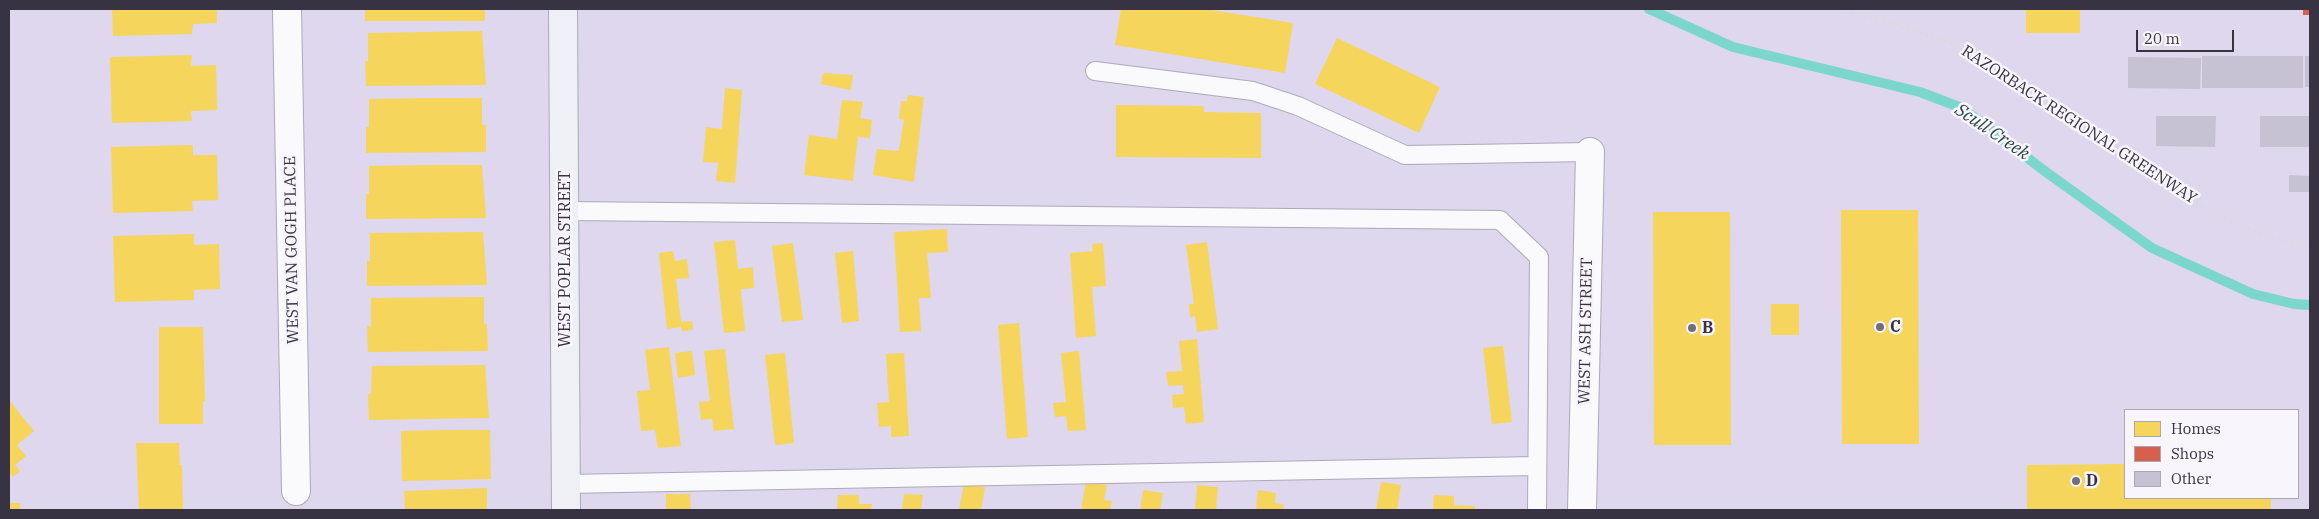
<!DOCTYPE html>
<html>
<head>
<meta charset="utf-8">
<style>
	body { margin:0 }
	#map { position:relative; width:2319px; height:519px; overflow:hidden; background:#ded7ed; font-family:"IBM Plex Serif",serif }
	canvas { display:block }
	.frame { position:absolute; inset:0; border:10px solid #383343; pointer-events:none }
	.legend { position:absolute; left:2124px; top:409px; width:175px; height:90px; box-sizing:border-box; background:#f8f5fd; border:1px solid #aba7b3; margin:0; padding:6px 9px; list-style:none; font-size:15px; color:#383343 }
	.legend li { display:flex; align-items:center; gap:10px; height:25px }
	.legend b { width:25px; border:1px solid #aba7b3 }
	.scale { position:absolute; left:2136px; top:30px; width:98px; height:22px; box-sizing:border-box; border:2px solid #383343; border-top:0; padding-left:6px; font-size:15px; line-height:18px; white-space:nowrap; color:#383343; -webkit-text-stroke:4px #f8f5fd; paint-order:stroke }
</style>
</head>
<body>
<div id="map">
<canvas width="2319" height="519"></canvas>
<div class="frame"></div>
<ul class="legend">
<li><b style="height:14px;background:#f6d55c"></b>Homes</li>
<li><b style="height:14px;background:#d6604d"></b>Shops</li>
<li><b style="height:14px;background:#c7c2d3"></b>Other</li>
</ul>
<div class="scale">20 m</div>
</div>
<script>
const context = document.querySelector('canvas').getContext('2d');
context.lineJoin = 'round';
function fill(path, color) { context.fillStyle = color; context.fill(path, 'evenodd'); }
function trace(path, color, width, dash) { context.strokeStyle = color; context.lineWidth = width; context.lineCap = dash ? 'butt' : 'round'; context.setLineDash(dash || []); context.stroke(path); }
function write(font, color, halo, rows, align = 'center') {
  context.font = font + ' "IBM Plex Serif",serif'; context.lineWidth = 5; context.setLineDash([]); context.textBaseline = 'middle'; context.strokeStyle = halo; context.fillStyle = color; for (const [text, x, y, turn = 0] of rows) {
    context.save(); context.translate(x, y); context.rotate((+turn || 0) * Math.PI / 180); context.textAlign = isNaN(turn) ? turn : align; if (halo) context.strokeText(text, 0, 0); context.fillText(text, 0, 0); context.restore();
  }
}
const homes = new Path2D(`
	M112,9H217V23L193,24L192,34L113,36Z
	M365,9H485V21H365Z
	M1121,9H1205L1293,23L1285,73L1115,45Z
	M2026,9H2080V33H2026Z
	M482,31L486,85L366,86L365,61H368V33Z
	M1337,38L1440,87L1419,133L1315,84Z
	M192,55L191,66L216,65L217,110L191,111L192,121L112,123L110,57Z
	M823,73L853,75L851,90L821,84Z
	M725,88L742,90L735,183L716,181L718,163L703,162L706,127L722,129Z
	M908,95L924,97L914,182L873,175L877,149L899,151L904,120L899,119L901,101H907Z
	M425,98H482V125H486V152L366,153V127H369V99Z
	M842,100L863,102L860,118L872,120L870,138L858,137L853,181L804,175L809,135L837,139Z
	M1116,105L1204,106V112L1261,113V158L1116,157Z
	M193,145V155H217L218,200L192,201L193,211L113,213L111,147Z
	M426,165H482L486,218L366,219V194H369V166Z
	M1841,210H1918L1919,444H1842Z
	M1653,212H1730L1731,445H1654Z
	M947,229L948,252L927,253L931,298H919L921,331L900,332L894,232Z
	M483,232L487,285L367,286V261H370V233Z
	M194,234V245L219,244L220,289L194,290V300L115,302L113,236Z
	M735,240L738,269L753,267L754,288L741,289L745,331L724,333L714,242Z
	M1207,242L1218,329L1197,332L1195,316L1190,317L1189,304H1194L1186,245Z
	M793,243L803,320L782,322L772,246Z
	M1103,243L1106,286L1092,287L1096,336L1076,338L1070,253L1093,251L1092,244Z
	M673,251L675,261L687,259L689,278L676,279L681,322L692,321L693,330L682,331L681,327L667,329L659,253Z
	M853,251L859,321L842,323L835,253Z
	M484,297V324H487L488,351L368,352L367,326L371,327V298Z
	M1771,304H1799V335H1771Z
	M1019,323L1028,437L1007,439L998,325Z
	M159,327H203L205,402L203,401V424H159Z
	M1197,339L1204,422L1186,424L1184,407L1173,408L1172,395L1184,394L1183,385L1168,386L1166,372L1182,371L1179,341Z
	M1503,346L1512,422L1492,424L1483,348Z
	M669,347L681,446L658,448L655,430L641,431L637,391L650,390L645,350Z
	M725,349L734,429L714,431L712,419L701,420L699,402L710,401L704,351Z
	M692,351L695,375L678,378L675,353Z
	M1079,351L1086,430L1068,431L1066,416L1055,417L1053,403L1066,402L1061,353Z
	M785,353L794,443L775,445L765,355Z
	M904,353L909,436L891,437V426L879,427L877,403L889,402L886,354Z
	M485,365L489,418L369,420L368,394H371L372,366Z
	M9,400L34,431L17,445L26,456L15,465L20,471L13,477L9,472Z
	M445,430H490L491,479L402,481L401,431Z
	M136,443H179L180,465H182L183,510H139Z
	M2125,464V498H2271V510H2027V465Z
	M1086,481L1107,485L1104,500L1112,501L1110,510H1081Z
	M1381,482L1401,485L1397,510H1376Z
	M964,484L985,487L981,510H959Z
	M1197,485L1218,487L1216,510H1195Z
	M487,488V510H405L404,491Z
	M1143,490L1163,493L1160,510H1140Z
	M1258,490L1276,493L1275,503L1284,505L1283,510H1256Z
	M666,494H690L691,510H666Z
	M904,494L923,495L921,510H902Z
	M838,495H859V504H872L871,510H837Z
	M1434,495L1454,496V505L1475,506V510H1433Z
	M9,503H20V510H9Z`);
const shops = new Path2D(`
	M2303,9H2310V15H2303Z`);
const stream = new Path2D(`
	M1649,9L1733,47L1920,92L1962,108L2046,172L2152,248L2253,294L2294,304L2310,305`);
const building = new Path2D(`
	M2202,56H2303V88H2202Z
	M2305,56H2310V87H2305Z
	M2128,57L2201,58L2200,89L2128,88Z
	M2156,116H2216L2215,147L2156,146Z
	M2260,116H2310V147H2260Z
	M2289,175L2310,176V192H2289Z`);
const path = new Path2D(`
	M1845,9L1957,45L2215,214C2247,229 2276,242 2310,247`);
const lane = new Path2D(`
	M1095,71L1253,91L1298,106L1405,155L1590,152
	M565,211L1500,220L1539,257L1537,510
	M566,484L1536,466`);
const street = new Path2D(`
	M287,9L296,491
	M1582,510L1590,152`);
const secondary = new Path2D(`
	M563,9L566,510`);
const markers = [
	[1880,327,5,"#726c7e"],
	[1692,328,5,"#726c7e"],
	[2076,481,5,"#726c7e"]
];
const streetNames = [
	["RAZORBACK REGIONAL GREENWAY",2079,125,33],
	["WEST VAN GOGH PLACE",292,250,-91],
	["WEST POPLAR STREET",565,259,-90],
	["WEST ASH STREET",1586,331,-89]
];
const poiNames = [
	["C",1890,327],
	["B",1702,328],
	["D",2086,481]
];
const waterNames = [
	["Scull Creek",1992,132,34]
];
fill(homes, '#f6d55c');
fill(shops, '#d6604d');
trace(stream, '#7bd7ce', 10);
fill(building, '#c7c2d3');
trace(lane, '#aea9b9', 20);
trace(street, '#aea9b9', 30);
trace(secondary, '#aea9b9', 30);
trace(path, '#dbd9e0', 3, [2.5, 4]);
trace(lane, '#faf9fc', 18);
trace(street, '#faf9fc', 28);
trace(secondary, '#eef0f5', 28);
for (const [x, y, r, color] of markers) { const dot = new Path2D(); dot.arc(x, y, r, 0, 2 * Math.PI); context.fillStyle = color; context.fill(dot); trace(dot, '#f8f5fd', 2); }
write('16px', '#383343', '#f8f5fd', streetNames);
write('bold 16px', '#383343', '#f8f5fd', poiNames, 'left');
write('italic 18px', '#2b4842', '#f8f5fd', waterNames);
</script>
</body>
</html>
